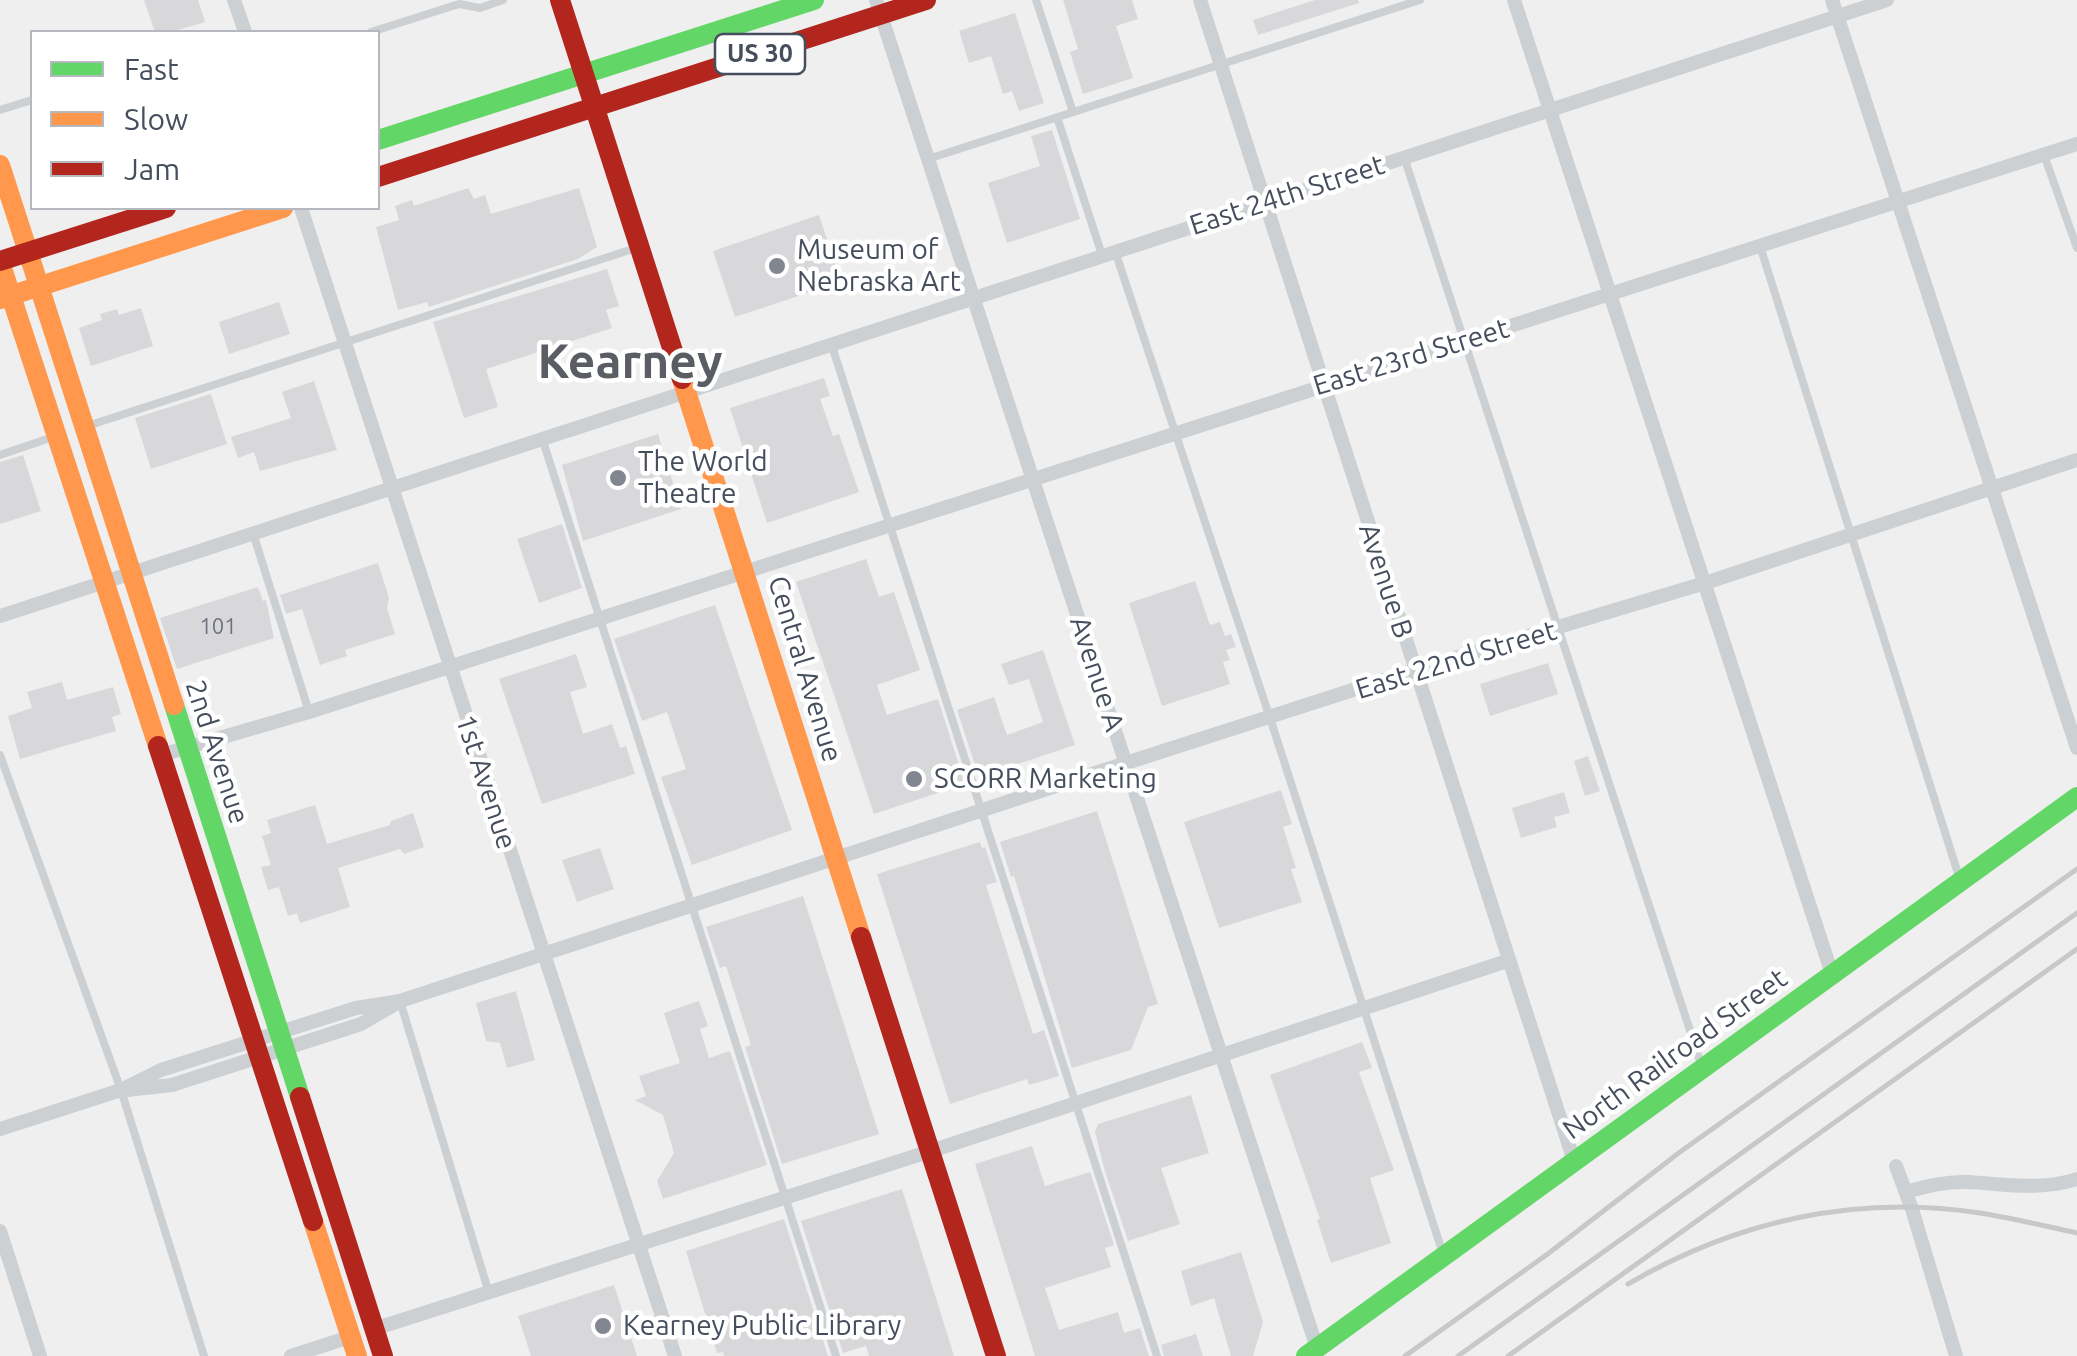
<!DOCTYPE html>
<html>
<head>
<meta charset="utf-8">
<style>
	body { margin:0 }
	#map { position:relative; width:2077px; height:1356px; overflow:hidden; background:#f0efef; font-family:Ubuntu,sans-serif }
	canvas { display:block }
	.legend { position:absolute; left:30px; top:30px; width:350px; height:180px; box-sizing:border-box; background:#fff; border:2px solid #b5b8be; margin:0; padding:12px 18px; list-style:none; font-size:30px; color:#464e5d }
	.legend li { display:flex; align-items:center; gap:20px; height:50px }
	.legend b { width:50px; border:2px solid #b5b8be }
</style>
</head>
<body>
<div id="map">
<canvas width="2077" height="1356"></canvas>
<ul class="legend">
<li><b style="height:12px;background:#63d668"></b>Fast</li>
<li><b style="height:12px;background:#ff974d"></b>Slow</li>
<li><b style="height:12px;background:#b3261e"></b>Jam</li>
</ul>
</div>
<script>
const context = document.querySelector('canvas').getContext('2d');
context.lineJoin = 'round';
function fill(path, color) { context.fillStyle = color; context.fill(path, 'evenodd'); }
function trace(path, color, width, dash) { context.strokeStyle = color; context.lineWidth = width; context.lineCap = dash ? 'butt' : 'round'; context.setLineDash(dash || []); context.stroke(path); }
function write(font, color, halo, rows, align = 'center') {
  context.font = font + ' Ubuntu,sans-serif'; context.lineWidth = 9; context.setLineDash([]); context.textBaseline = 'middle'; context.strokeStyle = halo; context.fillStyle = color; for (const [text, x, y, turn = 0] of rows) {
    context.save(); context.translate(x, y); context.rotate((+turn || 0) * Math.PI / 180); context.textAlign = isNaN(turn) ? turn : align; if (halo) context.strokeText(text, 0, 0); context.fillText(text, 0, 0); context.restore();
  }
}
const building = new Path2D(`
	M144,0H198L205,22L171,32H155Z
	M1063,0H1132L1138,19L1116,26L1133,78L1083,94L1070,52L1078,49Z
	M1315,0H1358L1359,3L1258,35L1253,20Z
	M1015,13L1044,103L1019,111L1012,91L1003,94L991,56L969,63L959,31Z
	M1052,130L1080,219L1007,243L988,183L1040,166L1031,136Z
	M468,188L474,199L485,195L491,214L579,188L597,247L578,259L429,307L427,302L398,310L376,227L399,220L395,206L412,200L414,206Z
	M819,215L841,282L735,317L713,251Z
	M607,269L619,306L606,310L612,328L486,369L498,407L464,418L433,322Z
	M279,302L290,334L229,354L219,322Z
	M141,308L153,346L91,366L79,328L102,320L100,314L117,309L119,315Z
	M824,378L830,396L820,399L833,436L839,434L859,492L767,523L730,408Z
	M314,381L337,450L260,471L254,452L238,458L231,437L291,418L282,392Z
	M211,394L227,444L151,469L135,418Z
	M658,434L681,509L583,541L562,465Z
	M23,455L41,511L0,524V462Z
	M562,524L582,588L539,603L517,539Z
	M866,559L879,597L894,592L920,670L877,685L887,715L938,699L965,784L874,814L796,582Z
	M378,563L389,598L387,608L395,634L345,650L347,656L320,665L302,609L286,614L280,595Z
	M1195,581L1210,625L1220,622L1225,636L1231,634L1236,647L1226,650L1230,660L1223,662L1230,684L1162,706L1129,603Z
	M258,587L263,601L266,600L274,638L177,669L160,618Z
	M715,605L792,830L692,865L661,777L686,769L667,712L642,721L614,639Z
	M1043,650L1075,745L979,777L957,710L994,697L1007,735L1043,722L1029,679L1009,685L1001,664Z
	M576,654L587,687L570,692L583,734L612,724L620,748L626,746L635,774L542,804L499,679Z
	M1548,663L1558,694L1490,716L1480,684Z
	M62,682L67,700L113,687L121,714L112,717L116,731L20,759L8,716L32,708L27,692Z
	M1588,756L1600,791L1585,796L1574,761Z
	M1281,790L1292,824L1283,827L1296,868L1291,869L1302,902L1219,928L1184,822Z
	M1564,792L1570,813L1554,817L1557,827L1521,838L1512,808Z
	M315,805L327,844L390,825L391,821L413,813L424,847L404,854L400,849L338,868L350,907L300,923L297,913L288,916L279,887L268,890L261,867L271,865L262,836L271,833L267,820Z
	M1097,811L1158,1004L1148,1007L1131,1050L1072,1068L1014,876L1011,877L1000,842Z
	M980,842L982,848L985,847L997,882L986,885L1033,1034L1044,1030L1059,1076L1029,1085L1027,1079L950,1104L877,874Z
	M600,848L614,889L577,902L562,860Z
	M803,896L879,1134L782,1164L745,1047L751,1045L726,966L720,968L706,927Z
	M516,991L535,1060L507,1068L500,1043L486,1041L476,1003Z
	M699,1001L708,1026L700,1029L709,1058L730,1051L767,1165L663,1199L657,1181L674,1153L663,1115L635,1100L646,1096L639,1076L680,1063L664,1013Z
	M1362,1042L1372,1068L1359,1072L1394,1170L1370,1178L1391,1243L1331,1263L1317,1220L1320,1219L1270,1075Z
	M1191,1095L1209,1153L1161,1168L1180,1224L1128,1241L1104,1168L1095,1132L1098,1124Z
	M1032,1146L1045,1186L1090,1172L1114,1245L1105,1248L1111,1267L1045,1288L1059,1330L1118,1312L1124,1333L1140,1328L1149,1356H1035L975,1164Z
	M902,1189L954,1356H869L866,1346L843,1353L801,1221Z
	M784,1219L828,1356H724L723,1352L717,1353L686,1251Z
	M1241,1252L1263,1322L1253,1356H1231L1214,1298L1191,1306L1181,1271Z
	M614,1285L637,1356H531L518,1316Z
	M1196,1334L1203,1356H1164L1161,1345Z`);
const lane = new Path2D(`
	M1036,0L1073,112
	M371,32L459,4L480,8L503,0
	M0,110L32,100
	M1057,117L1102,255
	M2044,155L2077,248
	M1404,157L1701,1064
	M928,159L1420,0
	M1760,246L1960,880
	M1115,251L1270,718L1443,1254
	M831,343L1157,1356
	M84,427L636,248
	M542,438L836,1356
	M0,455L53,437
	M253,533L309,712
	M0,755L121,1090L204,1356
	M400,1001L489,1293`);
const street = new Path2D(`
	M234,0L245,32
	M876,0L1317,1348
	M1200,0L1574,1161
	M1514,0L1832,974
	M1832,0L2077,748
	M301,208L675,1356
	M0,616L1887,0
	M161,755L309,712L2077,144
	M127,1090L172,1085L361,1024L399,1002
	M0,1129L121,1090L161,1070L277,1033L356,1008L400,1001L1126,763L1415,670L1705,583L2077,460
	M1896,1166L1912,1209L1956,1356
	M1906,1192C1927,1186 1947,1181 1968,1182C2004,1184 2042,1191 2077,1179
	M0,1231L40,1356
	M374,1329L931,1151L1507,961
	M291,1356L350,1337`);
const fast = new Path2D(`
	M378,140L814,0
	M174,705L300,1097
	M1306,1356L2077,797`);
const slow = new Path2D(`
	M0,165L174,705
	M0,262L158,746
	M0,299L283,208
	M682,379L861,937
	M313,1221L357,1356`);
const jam = new Path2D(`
	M560,0L682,379
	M378,177L926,0
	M0,261L166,208
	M158,746L313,1221
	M861,937L996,1356
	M300,1097L383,1356`);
const rail = new Path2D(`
	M1628,1284C1736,1221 1855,1194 1980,1213C2012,1218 2045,1226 2077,1233
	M1405,1356L1549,1253L1680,1152L2077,869
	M1458,1356L2077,913
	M1508,1356L2077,949`);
const markers = [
	[777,266,10,"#828690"],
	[618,478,10,"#828690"],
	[914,779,10,"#828690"],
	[603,1326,10,"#828690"]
];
const numberNames = [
	["101",218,627]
];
const shields = [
	[760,54,90]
];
const shieldNames = [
	["US 30",760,54]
];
const streetNames = [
	["East 24th Street",1287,195,-18],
	["East 23rd Street",1411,357,-17],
	["Avenue B",1386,581,72],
	["East 22nd Street",1456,660,-17],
	["Central Avenue",805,669,73],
	["Avenue A",1097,674,72],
	["2nd Avenue",217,752,72],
	["1st Avenue",486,782,72],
	["North Railroad Street",1675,1054,-36]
];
const poiNames = [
	["Museum of",797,250],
	["Nebraska Art",797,282],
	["The World",638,462],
	["Theatre",638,494],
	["SCORR Marketing",934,779],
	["Kearney Public Library",623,1326]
];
const townNames = [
	["Kearney",630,362]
];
fill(building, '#d8d8db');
trace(lane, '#cdd0d3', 8);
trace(street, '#cdd0d3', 14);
trace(fast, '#63d668', 20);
trace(slow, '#ff974d', 20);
trace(jam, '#b3261e', 20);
trace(rail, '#c6c8ca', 5);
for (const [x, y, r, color] of markers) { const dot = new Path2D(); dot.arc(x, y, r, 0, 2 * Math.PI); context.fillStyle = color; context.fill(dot); trace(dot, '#fff', 4); }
write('22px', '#6c727e', null, numberNames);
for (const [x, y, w] of shields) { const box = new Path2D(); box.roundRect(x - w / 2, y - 20, w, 40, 8); context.fillStyle = '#fff'; context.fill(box); trace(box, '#464e5d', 2.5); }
write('bold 25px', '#464e5d', null, shieldNames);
write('28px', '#464e5d', '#fff', streetNames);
write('28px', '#464e5d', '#fff', poiNames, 'left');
write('bold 48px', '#5b5d64', '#fff', townNames);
</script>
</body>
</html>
